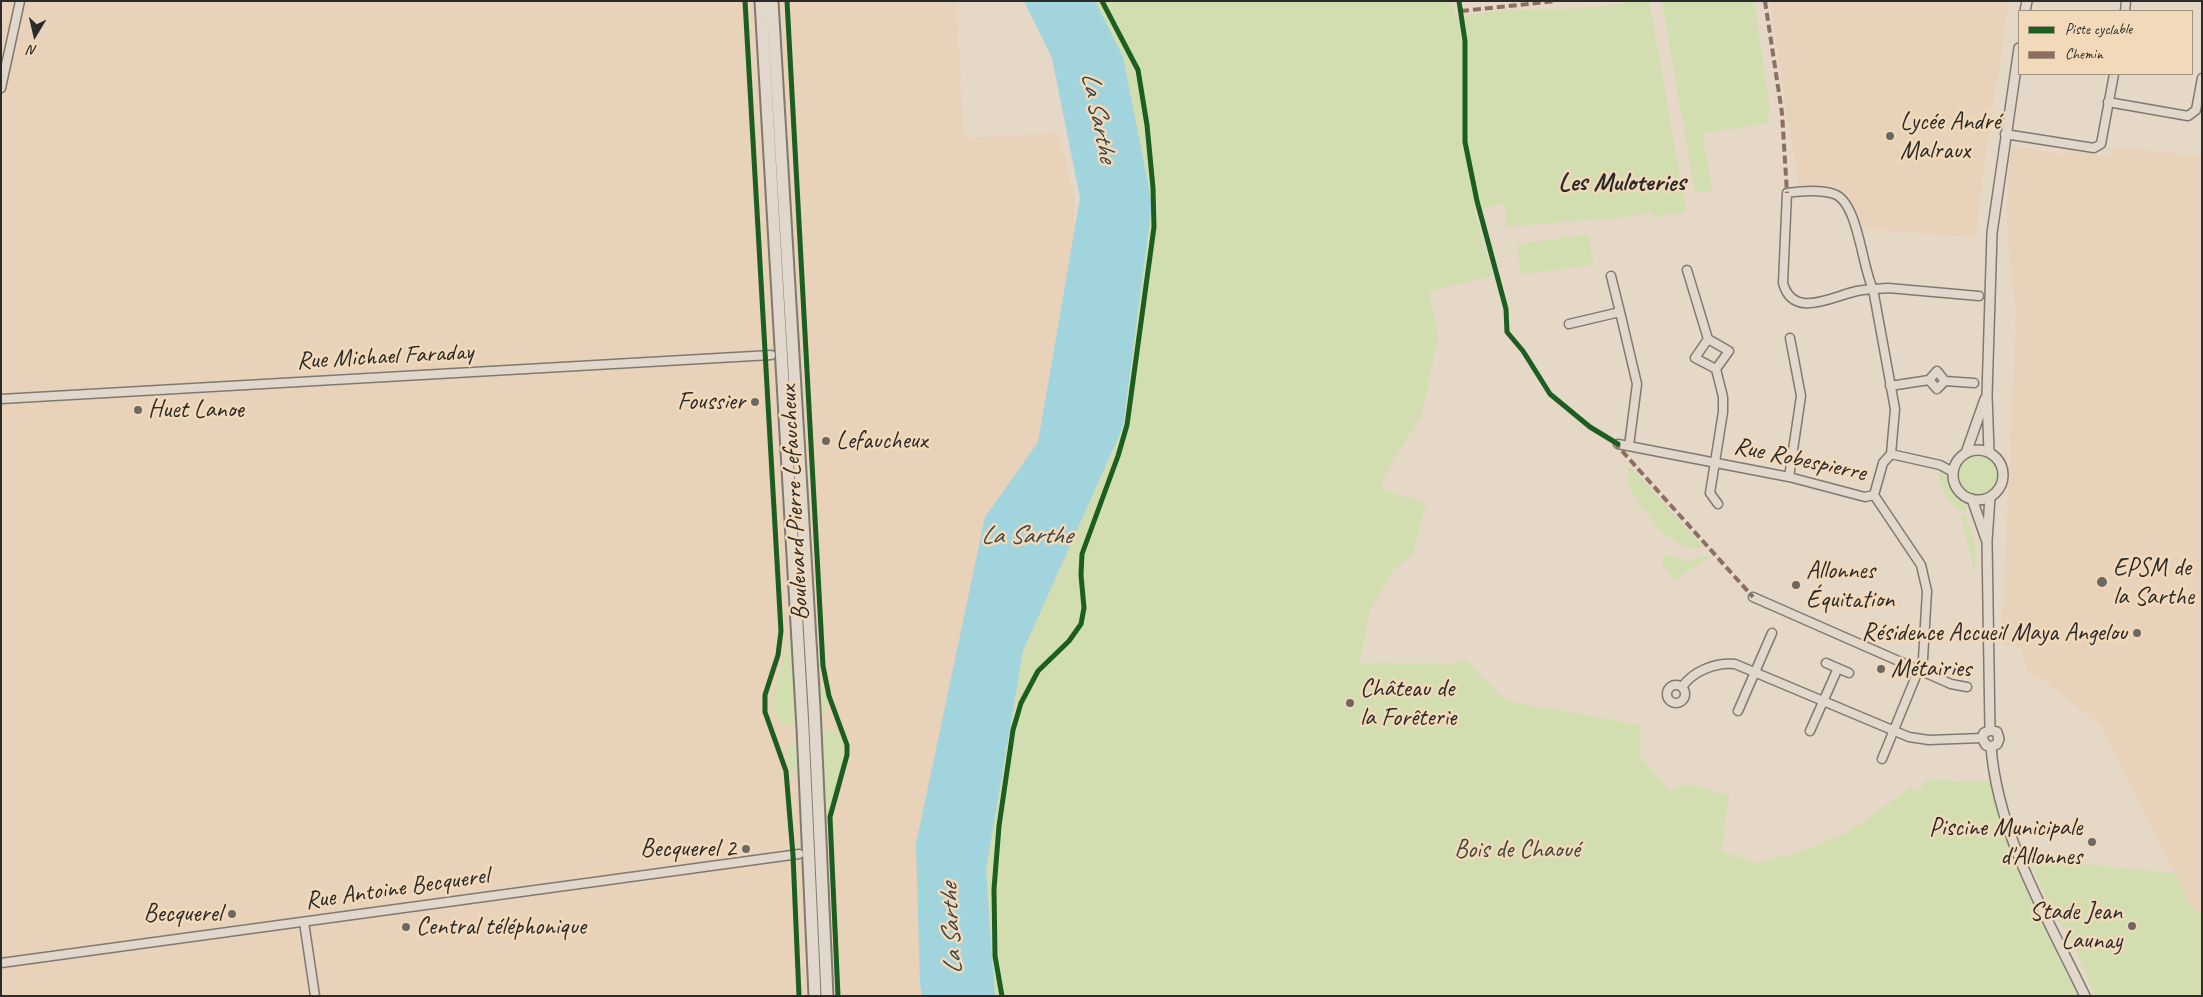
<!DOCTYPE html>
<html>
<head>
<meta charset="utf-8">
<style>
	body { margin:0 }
	#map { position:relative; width:2203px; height:997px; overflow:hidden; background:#e5d8c7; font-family:Caveat,sans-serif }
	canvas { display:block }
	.frame { position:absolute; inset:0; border:2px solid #2b2b2b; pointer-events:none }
	.legend { position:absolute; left:2018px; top:10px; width:175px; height:65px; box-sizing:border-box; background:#f2d9ba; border:1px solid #a29381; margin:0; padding:6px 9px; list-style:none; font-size:15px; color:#2b2b2b }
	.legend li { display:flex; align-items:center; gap:10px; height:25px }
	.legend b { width:25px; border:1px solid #a29381 }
	.north { position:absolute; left:10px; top:10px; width:50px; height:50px; -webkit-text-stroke:4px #f2d9ba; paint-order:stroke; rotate:189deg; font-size:14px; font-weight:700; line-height:20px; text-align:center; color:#2b2b2b }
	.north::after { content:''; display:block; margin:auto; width:18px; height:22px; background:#2b2b2b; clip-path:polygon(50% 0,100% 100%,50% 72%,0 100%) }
</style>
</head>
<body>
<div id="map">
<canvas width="2203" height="997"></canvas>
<div class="frame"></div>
<ul class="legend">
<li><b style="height:6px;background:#1b5e20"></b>Piste cyclable</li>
<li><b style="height:6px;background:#8d6e63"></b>Chemin</li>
</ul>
<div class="north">N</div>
</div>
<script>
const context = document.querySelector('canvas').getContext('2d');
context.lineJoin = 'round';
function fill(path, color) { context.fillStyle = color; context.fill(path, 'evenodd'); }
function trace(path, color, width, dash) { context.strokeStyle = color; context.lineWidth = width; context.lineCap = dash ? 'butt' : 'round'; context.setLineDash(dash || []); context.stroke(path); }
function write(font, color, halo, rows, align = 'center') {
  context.font = font + ' Caveat,sans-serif'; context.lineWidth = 5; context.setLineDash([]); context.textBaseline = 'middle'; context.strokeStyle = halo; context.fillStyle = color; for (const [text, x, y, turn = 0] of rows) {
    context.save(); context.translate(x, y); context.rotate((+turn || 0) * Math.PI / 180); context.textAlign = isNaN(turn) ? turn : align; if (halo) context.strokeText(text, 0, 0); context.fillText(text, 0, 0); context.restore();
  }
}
const built = new Path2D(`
	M1,1H956L964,138L1059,133L1075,200L1074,232L1038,442L985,517L920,984L922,996H1Z
	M1770,1H2009L1984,166L1976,237L1862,229L1853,202L1845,192L1832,186L1798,185Z
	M2012,146L2065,155V149L2106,156L2111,154L2113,146L2202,156V913L2193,910L2102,727L2044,680L2034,677L2026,671L2022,648L2001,645L2016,316L2007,228V179Z`);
const green = new Path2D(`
	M1095,1H1451L1456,18C1494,8 1533,11 1571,9C1597,8 1623,1 1649,1L1686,212L1654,217L1651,210L1636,216L1507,227L1504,203L1474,210L1493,276L1429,291L1438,336L1421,417L1392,461L1380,489L1426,504L1413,554L1394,569L1370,609L1359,663C1381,664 1401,663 1422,663C1442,663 1444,668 1465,660L1506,701L1640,725L1641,736L1639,756L1669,790L1690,785L1729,795L1721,850L1754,863L1801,852L1850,831L1910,788L1918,792L1927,779L1975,782L1995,780L2001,807L2085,996H995L986,870L1023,651L1123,427V57Z
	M1662,1H1754L1770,112L1767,115L1769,123L1702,133L1712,190L1695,193Z
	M1589,235L1593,265L1521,274L1517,244Z
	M1958 475a20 20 0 1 1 40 0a20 20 0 1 1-40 0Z
	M1630,466L1702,546C1680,561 1638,506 1630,489C1627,482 1627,473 1630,466Z
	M1940,471L1946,476L1954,493L1965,505L1966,512C1951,510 1936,485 1940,471Z
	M1963,515C1974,528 1978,554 1974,571L1961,516Z
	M1667,555L1686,561H1693L1701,555L1710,557L1674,580L1662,564L1663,558Z
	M796,611L806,795C799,784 783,762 789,748C792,741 799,734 803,728L784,724L771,712L773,697Z
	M811,668C825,692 836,702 815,727L832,730L842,736L845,755L828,812L819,832Z
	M2028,859L2175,873L2193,910L2202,914V996H2096L2066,930L2058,922Z`);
const water = new Path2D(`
	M1024,1H1095L1123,57L1152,204L1123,427L1023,651L986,870L995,996H922L920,984L916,844L985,517L1038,442L1080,198L1052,58Z`);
const minor = new Path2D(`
	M2125,11L2126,1
	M1,88L20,1
	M2108,102L2188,116L2196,110L2202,78
	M2005,134L2094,148L2101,144L2114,74
	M1687,270L1708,339
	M1611,276L1620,312
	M1569,324L1620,312L1637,384L1629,446
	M1716,369L1729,351L1708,339L1695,358L1716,369L1723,397V412L1710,493L1718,504
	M1945,381L1974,383
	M1890,386L1929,380L1937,389L1945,381L1937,371L1929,380
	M1,399L771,355
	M1618,444L1789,477L1865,497L1874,495
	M1891,454L1940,465L1953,472
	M1789,477L1801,396L1790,338
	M1874,495L1883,463L1891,454L1895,409L1873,289C1862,268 1858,201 1834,194C1819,189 1801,191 1787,193L1783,283C1793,320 1833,296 1857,291C1867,289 1878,289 1888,288L1979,296
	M1874,495L1921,565L1927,591L1923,659L1882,759
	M1753,597L1951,684L1967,687
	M1826,663L1849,673
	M1667 694a9 9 0 1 1 18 0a9 9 0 1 1-18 0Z
	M1682,687C1693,671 1716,662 1735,664L1909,737L1929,740L1982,738
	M1738,711L1772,633
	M1810,731L1838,668
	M304,922L315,996
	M1,963L799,854`);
const tertiary = new Path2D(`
	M2025,11L2027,1
	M1953 475a25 25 0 1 1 50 0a25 25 0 1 1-50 0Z
	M1989,452L1987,395L1992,233L2019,48
	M1966,453L1985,399
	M1972,499L1986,539
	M1990,730L1987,541L1990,497
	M1990,730L1997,732L1999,739L1997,744L1991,747
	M1990,730L1984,733L1982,738L1986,745L1991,747
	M1991,747C1998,835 2047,917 2085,996`);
const primary = new Path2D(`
	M761,1L803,728L815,996
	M772,1L814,708L827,996`);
const quiet = new Path2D(`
	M1765,1L1782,113L1787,193
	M1461,11L1556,1
	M1614,442L1753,597`);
const cycleway = new Path2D(`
	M745,1L781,631L778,655L765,695V712L786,771L793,855L799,996
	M787,1L823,666L829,696L847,745V755L830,817L838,996
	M1459,1L1465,41V142L1477,201L1506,309L1507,332L1523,351L1550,394L1590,427L1618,444
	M1002,996L995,956L994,889L999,826L1013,730L1021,703L1038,671L1069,641L1081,624L1084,608L1081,575L1082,554L1118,456L1127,425L1154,227L1153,188L1147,125L1138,70L1102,1`);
const markers = [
	[1890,136,5,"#6c6862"],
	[755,402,5,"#6c6862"],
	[138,410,5,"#6c6862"],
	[826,441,5,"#6c6862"],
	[2102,582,6,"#6c6862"],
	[1796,585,5,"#6c6862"],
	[2137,633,5,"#6c6862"],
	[1881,669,5,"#6c6862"],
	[1350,703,5,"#6c6862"],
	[2092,842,5,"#6c6862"],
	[746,849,5,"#6c6862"],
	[232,914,5,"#6c6862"],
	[2132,926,5,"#6c6862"],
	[406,927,5,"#6c6862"]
];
const poiNames = [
	["Lycée André",1900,122],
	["Malraux",1900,151],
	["Foussier",745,402,"right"],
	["Huet Lanoe",148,410],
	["Lefaucheux",836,441],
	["EPSM de",2113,568],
	["la Sarthe",2113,597],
	["Allonnes",1806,571],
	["Équitation",1806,600],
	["Résidence Accueil Maya Angelou",2127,633,"right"],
	["Métairies",1891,669],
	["Château de",1360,689],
	["la Forêterie",1360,718],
	["Piscine Municipale",2082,828,"right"],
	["d'Allonnes",2082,857,"right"],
	["Becquerel 2",736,849,"right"],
	["Stade Jean",2122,912,"right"],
	["Launay",2122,941,"right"],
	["Becquerel",222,914,"right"],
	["Central téléphonique",416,927]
];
const streetNames = [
	["Rue Michael Faraday",385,357,-3],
	["Rue Robespierre",1800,460,12],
	["Boulevard Pierre Lefaucheux",795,503,-93],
	["Rue Antoine Becquerel",397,889,-8]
];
const parkNames = [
	["Bois de Chaoué",1517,850]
];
const waterNames = [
	["La Sarthe",1098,117,78],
	["La Sarthe",1026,536],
	["La Sarthe",952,929,-93]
];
const neighbourhoodNames = [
	["Les Muloteries",1622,183]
];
fill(built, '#e8d2b9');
fill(green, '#d2deaf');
fill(water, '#a2d4dd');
trace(minor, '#7f7971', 11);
trace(tertiary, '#7f7971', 12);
trace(primary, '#7f7971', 15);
trace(minor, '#e1d7cb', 8);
trace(tertiary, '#e1d7cb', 9);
trace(primary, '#e1d7cb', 11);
trace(quiet, '#8d6e63', 4, [8, 4]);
trace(cycleway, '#1b5e20', 5);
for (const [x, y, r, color] of markers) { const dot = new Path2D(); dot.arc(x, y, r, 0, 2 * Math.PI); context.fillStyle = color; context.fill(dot); trace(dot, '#f2d9ba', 2); }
write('25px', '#2b2b2b', '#f2d9ba', poiNames, 'left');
write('25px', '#2b2b2b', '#f2d9ba', streetNames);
write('25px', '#42473c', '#f2d9ba', parkNames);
write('italic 26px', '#394447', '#f2d9ba', waterNames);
write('bold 26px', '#2b2b2b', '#f2d9ba', neighbourhoodNames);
</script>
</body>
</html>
